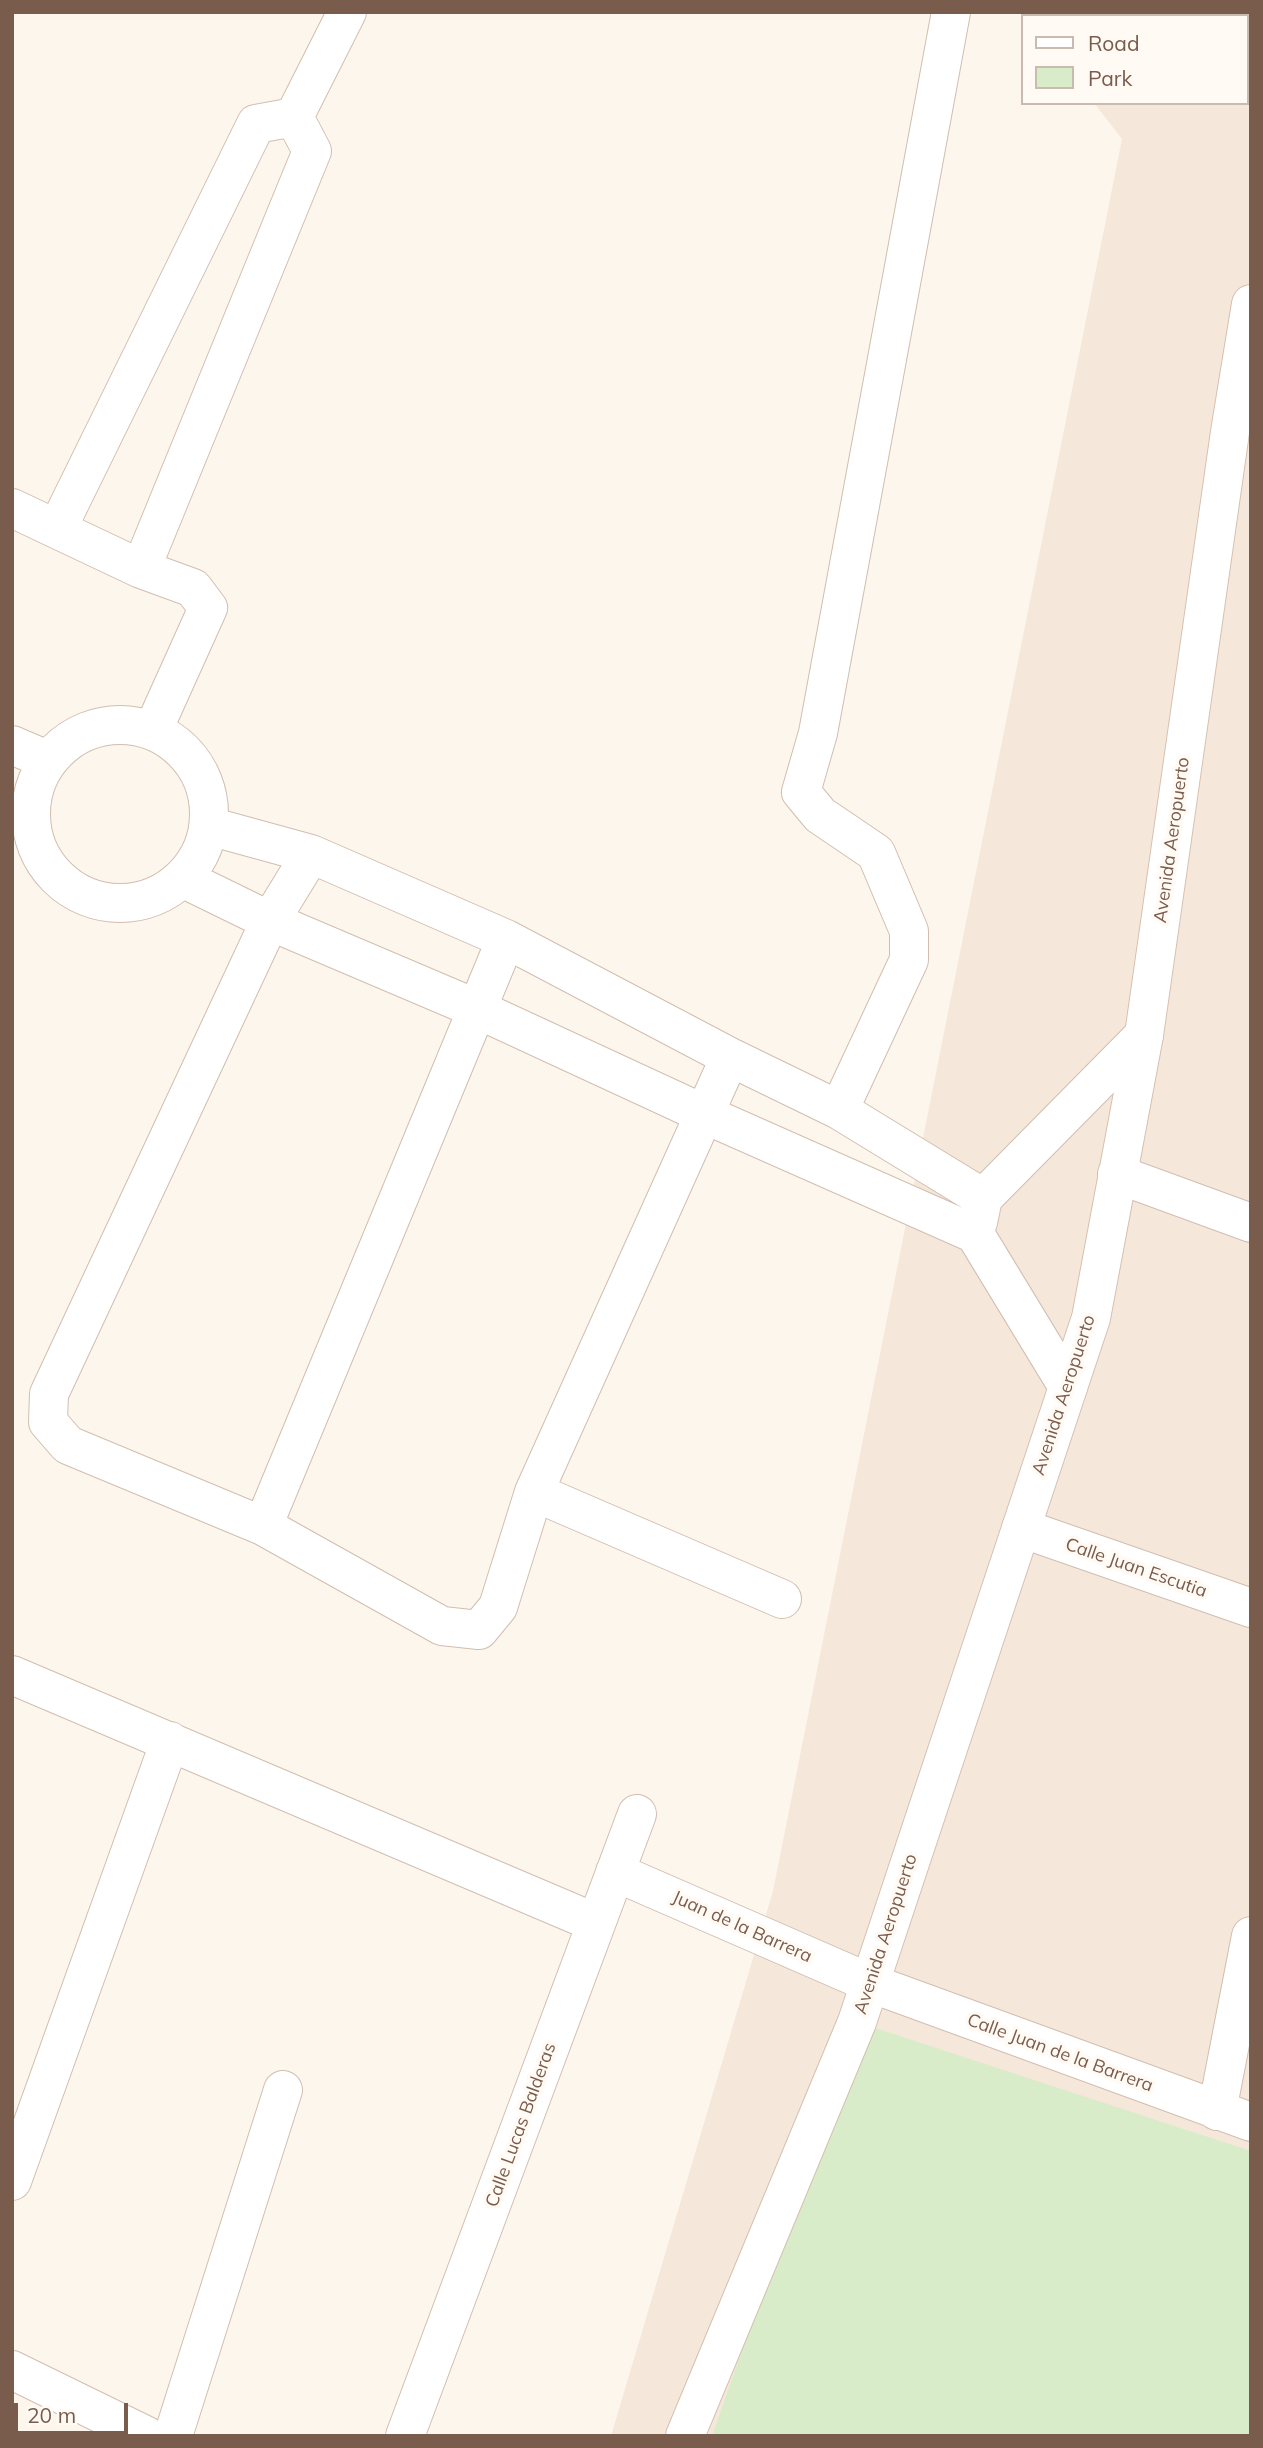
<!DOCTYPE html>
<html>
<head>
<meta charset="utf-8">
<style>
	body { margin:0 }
	#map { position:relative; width:1263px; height:2448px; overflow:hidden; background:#fdf6ec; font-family:Mulish,sans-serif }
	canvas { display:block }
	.frame { position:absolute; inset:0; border:14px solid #7a5c4d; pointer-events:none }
	.legend { position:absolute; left:1021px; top:14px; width:228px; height:91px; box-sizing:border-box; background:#fffaf3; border:2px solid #cabbb1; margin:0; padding:9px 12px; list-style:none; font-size:21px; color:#7a5c4d }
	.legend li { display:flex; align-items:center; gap:14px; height:35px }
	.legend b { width:35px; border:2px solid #cabbb1 }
	.scale { position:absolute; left:14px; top:2403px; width:114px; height:32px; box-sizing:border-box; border:4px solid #7a5c4d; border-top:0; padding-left:9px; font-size:21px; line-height:24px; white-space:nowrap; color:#7a5c4d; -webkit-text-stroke:5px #fffaf3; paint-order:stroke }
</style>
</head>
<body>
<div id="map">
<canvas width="1263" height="2448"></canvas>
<div class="frame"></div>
<ul class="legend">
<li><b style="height:9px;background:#fff"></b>Road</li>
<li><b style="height:19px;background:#d8ecc9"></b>Park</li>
</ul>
<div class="scale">20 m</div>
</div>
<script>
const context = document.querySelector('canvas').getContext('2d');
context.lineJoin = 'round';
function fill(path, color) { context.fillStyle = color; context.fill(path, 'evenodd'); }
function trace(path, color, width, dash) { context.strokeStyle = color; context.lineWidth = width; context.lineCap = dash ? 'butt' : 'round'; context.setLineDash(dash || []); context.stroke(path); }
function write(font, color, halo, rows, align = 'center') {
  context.font = font + ' Mulish,sans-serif'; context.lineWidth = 7; context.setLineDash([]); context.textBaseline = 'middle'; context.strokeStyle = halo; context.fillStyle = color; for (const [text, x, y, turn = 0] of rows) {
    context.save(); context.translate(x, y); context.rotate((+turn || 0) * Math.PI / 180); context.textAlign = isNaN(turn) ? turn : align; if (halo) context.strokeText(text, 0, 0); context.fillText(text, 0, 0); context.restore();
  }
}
const residential = new Path2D(`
	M1023,12H1251V2436H611L773,1891L1122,139L1094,103H1247V16H1025Z`);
const green = new Path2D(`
	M857,2022L1251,2151V2436H712Z`);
const minor = new Path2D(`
	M294,117L347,12
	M12,508L141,569L193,588L208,608L153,730
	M57,529L256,124L294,117
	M141,569L312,151L294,117
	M31 814a89 89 0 1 1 178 0a89 89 0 1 1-178 0Z
	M12,745L47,760
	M209,826L311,854L506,939L730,1057L839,1110L983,1198
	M311,854L270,921L49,1394L48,1422L68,1445L263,1526L442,1626L479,1630L498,1607L534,1492L730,1057
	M182,878L270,921L477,1009L704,1114L975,1234L1068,1387
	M839,1110L909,960V931L876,853L820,815L801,792L818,733L951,12
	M1117,1174L1251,1223
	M978,1222L983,1198L1144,1035
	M534,1492L782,1599
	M263,1526L506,939
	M1021,1528L1251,1608
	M12,1675L596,1923
	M615,1872L870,1983L1251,2122
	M1217,2111L1251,1936
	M12,2181L170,1741
	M12,2370L147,2436
	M173,2436L283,2090
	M405,2436L637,1814`);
const secondary = new Path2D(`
	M685,2436L857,2022L1091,1318L1144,1035L1230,432L1251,304`);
const streetNames = [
	["Avenida Aeropuerto",1172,840,-82],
	["Avenida Aeropuerto",1064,1395,-72],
	["Calle Juan Escutia",1136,1568,19],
	["Juan de la Barrera",742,1927,24],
	["Avenida Aeropuerto",886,1934,-72],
	["Calle Juan de la Barrera",1060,2053,20],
	["Calle Lucas Balderas",521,2125,-70]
];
fill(residential, '#f5e8da');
fill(green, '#d8ecc9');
trace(minor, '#d1beb0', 40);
trace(secondary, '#d6c0b0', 40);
trace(minor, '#fff', 38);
trace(secondary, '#fff', 38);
write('18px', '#7a5c4d', '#fffaf3', streetNames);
</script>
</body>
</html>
